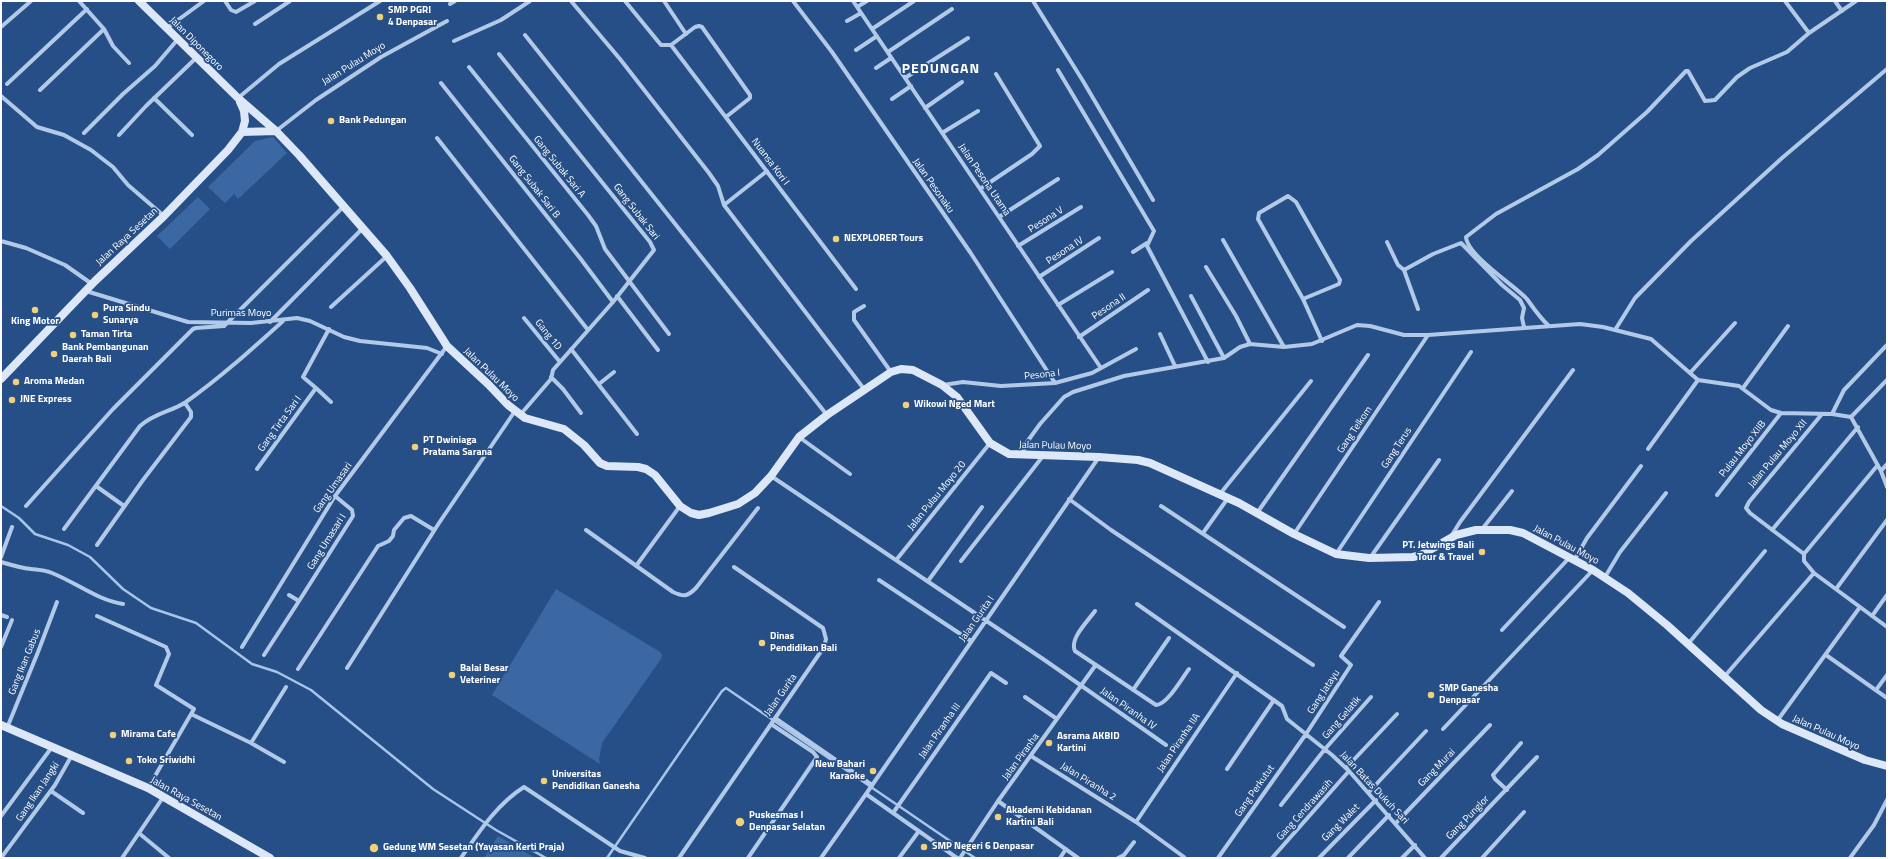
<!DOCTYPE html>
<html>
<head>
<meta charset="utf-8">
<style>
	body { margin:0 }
	#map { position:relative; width:1888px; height:859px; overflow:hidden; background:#274f87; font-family:"Titillium Web",sans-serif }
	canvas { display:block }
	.frame { position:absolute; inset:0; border:2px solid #fff; pointer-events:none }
</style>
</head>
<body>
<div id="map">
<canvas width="1888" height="859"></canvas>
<div class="frame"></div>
</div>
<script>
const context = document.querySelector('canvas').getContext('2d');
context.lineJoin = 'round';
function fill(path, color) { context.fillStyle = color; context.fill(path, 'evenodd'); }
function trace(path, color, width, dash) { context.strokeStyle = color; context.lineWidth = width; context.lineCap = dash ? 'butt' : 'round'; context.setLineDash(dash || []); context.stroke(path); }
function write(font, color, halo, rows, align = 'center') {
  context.font = font + ' "Titillium Web",sans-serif'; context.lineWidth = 3.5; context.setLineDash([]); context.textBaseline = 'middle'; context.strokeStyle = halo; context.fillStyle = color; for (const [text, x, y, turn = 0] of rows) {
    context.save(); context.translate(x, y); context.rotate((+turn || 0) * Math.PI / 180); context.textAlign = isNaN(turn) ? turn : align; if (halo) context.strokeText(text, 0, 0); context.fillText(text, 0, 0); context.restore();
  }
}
const green = new Path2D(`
	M273,137L287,153L238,199L234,194L225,203L208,187L255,141Z
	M198,197L210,209L170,249L157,236Z
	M556,589L660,652L662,655L661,659L602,743L599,759L600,764L492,695Z
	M498,836L535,858H484Z`);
const stream = new Path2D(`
	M1,506L19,518L35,534L68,545L90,557L123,589L151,608L196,623L252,664L277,672L311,690L433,789L496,830L546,858
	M607,858L722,691L726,688L975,858`);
const street = new Path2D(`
	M79,1L104,29L113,46L129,63
	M225,1L231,10L236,12L255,1
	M571,1L620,59L709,173L718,186L724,205L864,389
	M625,1L661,45H671L695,27L699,26L702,27L750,95V98L726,117
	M664,1L686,34
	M793,1L832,52L970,252L1055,383
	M853,1L1101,368
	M1033,1L1083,81L1153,200
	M1785,1L1809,33
	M1835,1L1842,11
	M450,4L455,1
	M857,7L867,1
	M847,21L861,13
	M255,24L290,1
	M1,27L31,1
	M167,28L204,1
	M872,29L914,1
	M525,35L827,415
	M454,41L501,20L530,1
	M671,45L856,289
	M856,50L877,36
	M888,52L952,9
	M499,54L650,242L654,250L613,302L553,370L551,379L520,415
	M469,67L588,215L596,226L605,249L669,334
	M876,68L891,58
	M1058,70L1154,231L1147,246L1208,362
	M905,78L968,38
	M441,83L580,258L613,302
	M7,84L87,9
	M40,90L104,29
	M1,96L37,127L64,135L91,150L113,167L128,185L164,216
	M154,98L192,135
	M238,98L279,64L380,1
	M892,99L911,86
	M925,108L962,82
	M276,131L316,100L381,57L447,21
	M84,133L123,94L155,66L178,39
	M942,133L978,111
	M119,135L146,106L196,58
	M437,138L588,330
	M980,189L1032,154L1040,146L996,74
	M724,205L767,171
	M999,217L1058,179
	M1223,240L1284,347
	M1,241L26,248L65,265L92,284
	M1387,242L1398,265L1404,270L1418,309
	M1018,246L1081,207
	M1133,252L1147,243
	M1206,267L1236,316L1250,344
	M1404,270L1433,254L1461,243L1502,285L1520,300L1524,308L1522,318L1524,327
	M1039,277L1099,238
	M86,291L188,322L251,323L297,318L310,321L344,337L360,341L427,348L442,354
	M617,296L658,350
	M1191,296L1224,358
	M1303,299L1339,284L1340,280L1296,202L1288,196L1259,213L1258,219L1303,299L1322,341
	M1058,305L1112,272
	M864,306L854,312V320L891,372
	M331,307L387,256
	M524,318L560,362
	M270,322L363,228
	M1549,326C1540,318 1534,309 1527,299C1515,286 1467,255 1466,237L1496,214L1578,169L1598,155L1647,112L1686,71H1688L1705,101L1715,100L1737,77L1750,68L1787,52L1809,33L1856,1
	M1615,330L1635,298L1691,241L1782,158L1887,69
	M1160,334L1175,366
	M1079,337L1148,290
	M571,349L637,434
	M1690,373L1735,323
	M551,377L563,389L581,413
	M599,384L614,372
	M943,385L963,382L1001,386L1055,383L1092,373L1136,349
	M316,388L331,402
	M1743,388L1788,326
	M1822,414L1749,502L1746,508L1750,513L1804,554V561L1814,573L1887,627
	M1832,414L1844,390L1887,345
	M1851,417L1887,380
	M799,437L850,474
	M1648,449L1698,380
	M1022,455L1027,442L1040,424L1064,397L1073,392L1124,376L1224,358L1240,347L1250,344L1284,347L1312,344L1357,325L1370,326L1404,335H1428L1580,324L1603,327L1651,339L1698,380L1739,386L1771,410L1781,413L1832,414L1851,417L1881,471L1887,487
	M257,469L316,388L303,377L329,329
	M1881,471L1887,464
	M771,476L1046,661L1166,745
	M96,486L124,506
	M1220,494L1311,381
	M1717,495L1781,413
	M1069,499L1111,530L1313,665
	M26,506L113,409L193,329L196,328L224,326L344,206
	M1161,506L1344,627
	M1257,513L1368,355
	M1483,528L1512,491
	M64,529L140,426C156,412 171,412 186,402C220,378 252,349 283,321
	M586,530L673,592C684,597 687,597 696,588L758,508
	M1772,530L1858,427
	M1203,533L1228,498
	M1294,534L1428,335
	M1452,535L1460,522L1573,370
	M97,545L143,480L191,417V412L185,403
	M1336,554L1471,352
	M1804,554L1877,466
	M1,557L12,527
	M1370,558L1439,460
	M897,559L990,443
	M1575,559L1587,538L1641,466
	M961,561L1043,456
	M1,562C11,565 21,568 31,569C39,570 45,570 52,573C77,583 97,600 123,604
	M636,566L680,506
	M1605,577L1620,552L1666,493
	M879,580L971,641
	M928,581L982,507
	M1836,589L1887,520
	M289,595L299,601L353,516L352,510L335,496
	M1137,604L1282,706L1287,719L1332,755L1349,771L1425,858
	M1095,611C1088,621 1069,639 1075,651L1156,705C1167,705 1182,678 1189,669
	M1,615L7,617
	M97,616L166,647L169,654L156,685L194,709L148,788
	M1872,616L1887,595
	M1502,630L1570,557
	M1688,644L1765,551
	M1,647L12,620
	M242,647L335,496L447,346
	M264,655L299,601
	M1826,655L1887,698
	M347,668L439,523L515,411
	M298,669L378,546L389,541L393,536L394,530L404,518L411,516L434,530
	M1724,677L1814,573
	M1133,690L1169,638
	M1876,690L1887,675
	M1025,697L1057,719
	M191,714L251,743L284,762
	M775,718L872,785
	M1777,721L1860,607
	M7,728L38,652L57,602
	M1443,729L1593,570
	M251,743L286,687
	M1031,756L1136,822L1184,857
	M1346,768L1397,714
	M1227,769L1274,700
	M1507,790L1495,779L1493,775L1521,743
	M51,791L83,813
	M1369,792L1426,731
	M998,801L1078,858
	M1281,805L1325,749L1371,697
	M893,813L991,673L1006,683
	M1,816L52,747
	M1136,822L1237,673
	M1396,823L1490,725
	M140,834L169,858
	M1,858L55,785L72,755
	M122,858L164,796
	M461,858C479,832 497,804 524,787L620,851L645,858
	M679,858L824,647L826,639L823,628L734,567
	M748,858L817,757L813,752L771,724
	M821,858L866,794
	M899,858L919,831
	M957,858L866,794L1099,457
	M960,858L998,801L1095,666
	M1060,858L1066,849
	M1118,858L1124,855L1134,842
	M1218,858L1306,734L1351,665L1341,656L1379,602
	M1272,858L1349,771
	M1319,858L1376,800
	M1348,858L1389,815
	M1402,858L1415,845
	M1441,858L1537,757
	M1482,858L1524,812
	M1850,858L1874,825L1887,800`);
const secondary = new Path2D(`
	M139,1L238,98L276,131L299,155L387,256L410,288L447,346L488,384L508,405L525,418L564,429L584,445L600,463L607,466L638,467L646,469L655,475L680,506L691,513L699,515L709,513L738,504L755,493L771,476L799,437L827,415L891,372L901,369L913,370L942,385L957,397L990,443L1009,454L1099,457L1138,460L1150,463L1239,503L1294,534L1336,554L1369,558L1413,557L1421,555L1456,535L1476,530H1510L1523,533L1593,570L1628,593L1667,625L1761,710L1782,724L1865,760L1887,766
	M242,132L276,131
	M1,379L95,281L164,216L228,150L242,132L245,121L244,111L240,102
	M1,725L148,788L270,858`);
const markers = [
	[380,17,4,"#f1d077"],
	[331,121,4,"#f1d077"],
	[836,239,4,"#f1d077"],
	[35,310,4,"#f1d077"],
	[95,315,4,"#f1d077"],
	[73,335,4,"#f1d077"],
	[54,354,4,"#f1d077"],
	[16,382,4,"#f1d077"],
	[12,400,4,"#f1d077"],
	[906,405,4,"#f1d077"],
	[415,447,4,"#f1d077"],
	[1482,552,4,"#f1d077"],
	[762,643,4,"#f1d077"],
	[452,675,4,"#f1d077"],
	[1431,695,4,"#f1d077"],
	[113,735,4,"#f1d077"],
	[1049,743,4,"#f1d077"],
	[129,761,4,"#f1d077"],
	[873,771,4,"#f1d077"],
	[544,781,4,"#f1d077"],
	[998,817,4,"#f1d077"],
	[740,822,5,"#f1d077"],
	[924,847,4,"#f1d077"],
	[374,848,5,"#f1d077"]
];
const poiNames = [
	["SMP PGRI",388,11],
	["4 Denpasar",388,23],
	["Bank Pedungan",339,121],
	["NEXPLORER Tours",844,239],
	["Pura Sindu",103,309],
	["Sunarya",103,321],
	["King Motor",35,322,"center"],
	["Taman Tirta",81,335],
	["Bank Pembangunan",62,348],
	["Daerah Bali",62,360],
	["Aroma Medan",24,382],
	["JNE Express",20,400],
	["Wikowi Nged Mart",914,405],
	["PT Dwiniaga",423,441],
	["Pratama Sarana",423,453],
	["PT. Jetwings Bali",1474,546,"right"],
	["Tour & Travel",1474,558,"right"],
	["Dinas",770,637],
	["Pendidikan Bali",770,649],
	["Balai Besar",460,669],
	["Veteriner",460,681],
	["SMP Ganesha",1439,689],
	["Denpasar",1439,701],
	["Mirama Cafe",121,735],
	["Asrama AKBID",1057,737],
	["Kartini",1057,749],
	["Toko Sriwidhi",137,761],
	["New Bahari",865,765,"right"],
	["Karaoke",865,777,"right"],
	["Universitas",552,775],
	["Pendidikan Ganesha",552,787],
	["Akademi Kebidanan",1006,811],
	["Kartini Bali",1006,823],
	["Puskesmas I",749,816],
	["Denpasar Selatan",749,828],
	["SMP Negeri 6 Denpasar",932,847],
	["Gedung WM Sesetan (Yayasan Kerti Praja)",383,848]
];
const streetNames = [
	["Jalan Diponegoro",196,44,45],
	["Jalan Pulau Moyo",354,64,-32],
	["Nuansa Kori I",770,162,53],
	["Gang Subak Sari A",559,167,51],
	["Jalan Pesona Utama",984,180,56],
	["Jalan Pesonaku",933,186,55],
	["Gang Subak Sari B",534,187,52],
	["Gang Subak Sari",636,212,52],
	["Pesona V",1046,220,-33],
	["Jalan Raya Sesetan",127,237,-43],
	["Pesona IV",1065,251,-33],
	["Pesona II",1109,307,-34],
	["Purimas Moyo",241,314],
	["Gang 1D",548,335,51],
	["Jalan Pulau Moyo",491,375,44],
	["Pesona I",1042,375,-6],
	["Gang Tirta Sari I",280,424,-54],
	["Gang Telkom",1355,430,-56],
	["Jalan Pulau Moyo",1055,446,1],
	["Gang Terus",1397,448,-57],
	["Pulau Moyo XIIB",1743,449,-52],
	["Jalan Pulau Moyo XII",1778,454,-50],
	["Gang Umasari",333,488,-55],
	["Jalan Pulau Moyo 20",937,496,-51],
	["Gang Umasari I",327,542,-58],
	["Jalan Pulau Moyo",1566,545,28],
	["Jalan Gurita I",977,619,-55],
	["Gang Ikan Gabus",25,662,-68],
	["Gang Jatayu",1324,692,-57],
	["Jalan Gurita",781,695,-55],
	["Jalan Piranha IV",1128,709,35],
	["Gang Gelatik",1342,718,-49],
	["Jalan Piranha III",940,731,-55],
	["Jalan Pulau Moyo",1826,733,24],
	["Jalan Piranha IIA",1179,743,-56],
	["Jalan Piranha",1021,757,-54],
	["Gang Murai",1437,768,-46],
	["Jalan Piranha 2",1088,782,32],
	["Jalan Batas Dukuh Sari",1374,788,47],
	["Gang Perkutut",1255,791,-55],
	["Gang Ikan Jangki",38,792,-56],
	["Jalan Raya Sesetan",186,799,29],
	["Gang Cendrawasih",1305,810,-48],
	["Gang Punglor",1468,818,-46],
	["Gang Walet",1341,823,-45]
];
const districtNames = [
	["PEDUNGAN",941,70]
];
fill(green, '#3b68a3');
trace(stream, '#a7c4e9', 2.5);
trace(street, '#b2cae8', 4);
trace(secondary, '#dce7f7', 8);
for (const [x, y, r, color] of markers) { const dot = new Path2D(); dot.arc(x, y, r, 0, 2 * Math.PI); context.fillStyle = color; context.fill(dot); trace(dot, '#274f87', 1.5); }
write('bold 10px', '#fff', '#274f87', poiNames, 'left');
write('10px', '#fff', '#274f87', streetNames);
context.letterSpacing = '1px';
write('bold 14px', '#fff', '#274f87', districtNames);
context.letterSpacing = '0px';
</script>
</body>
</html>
